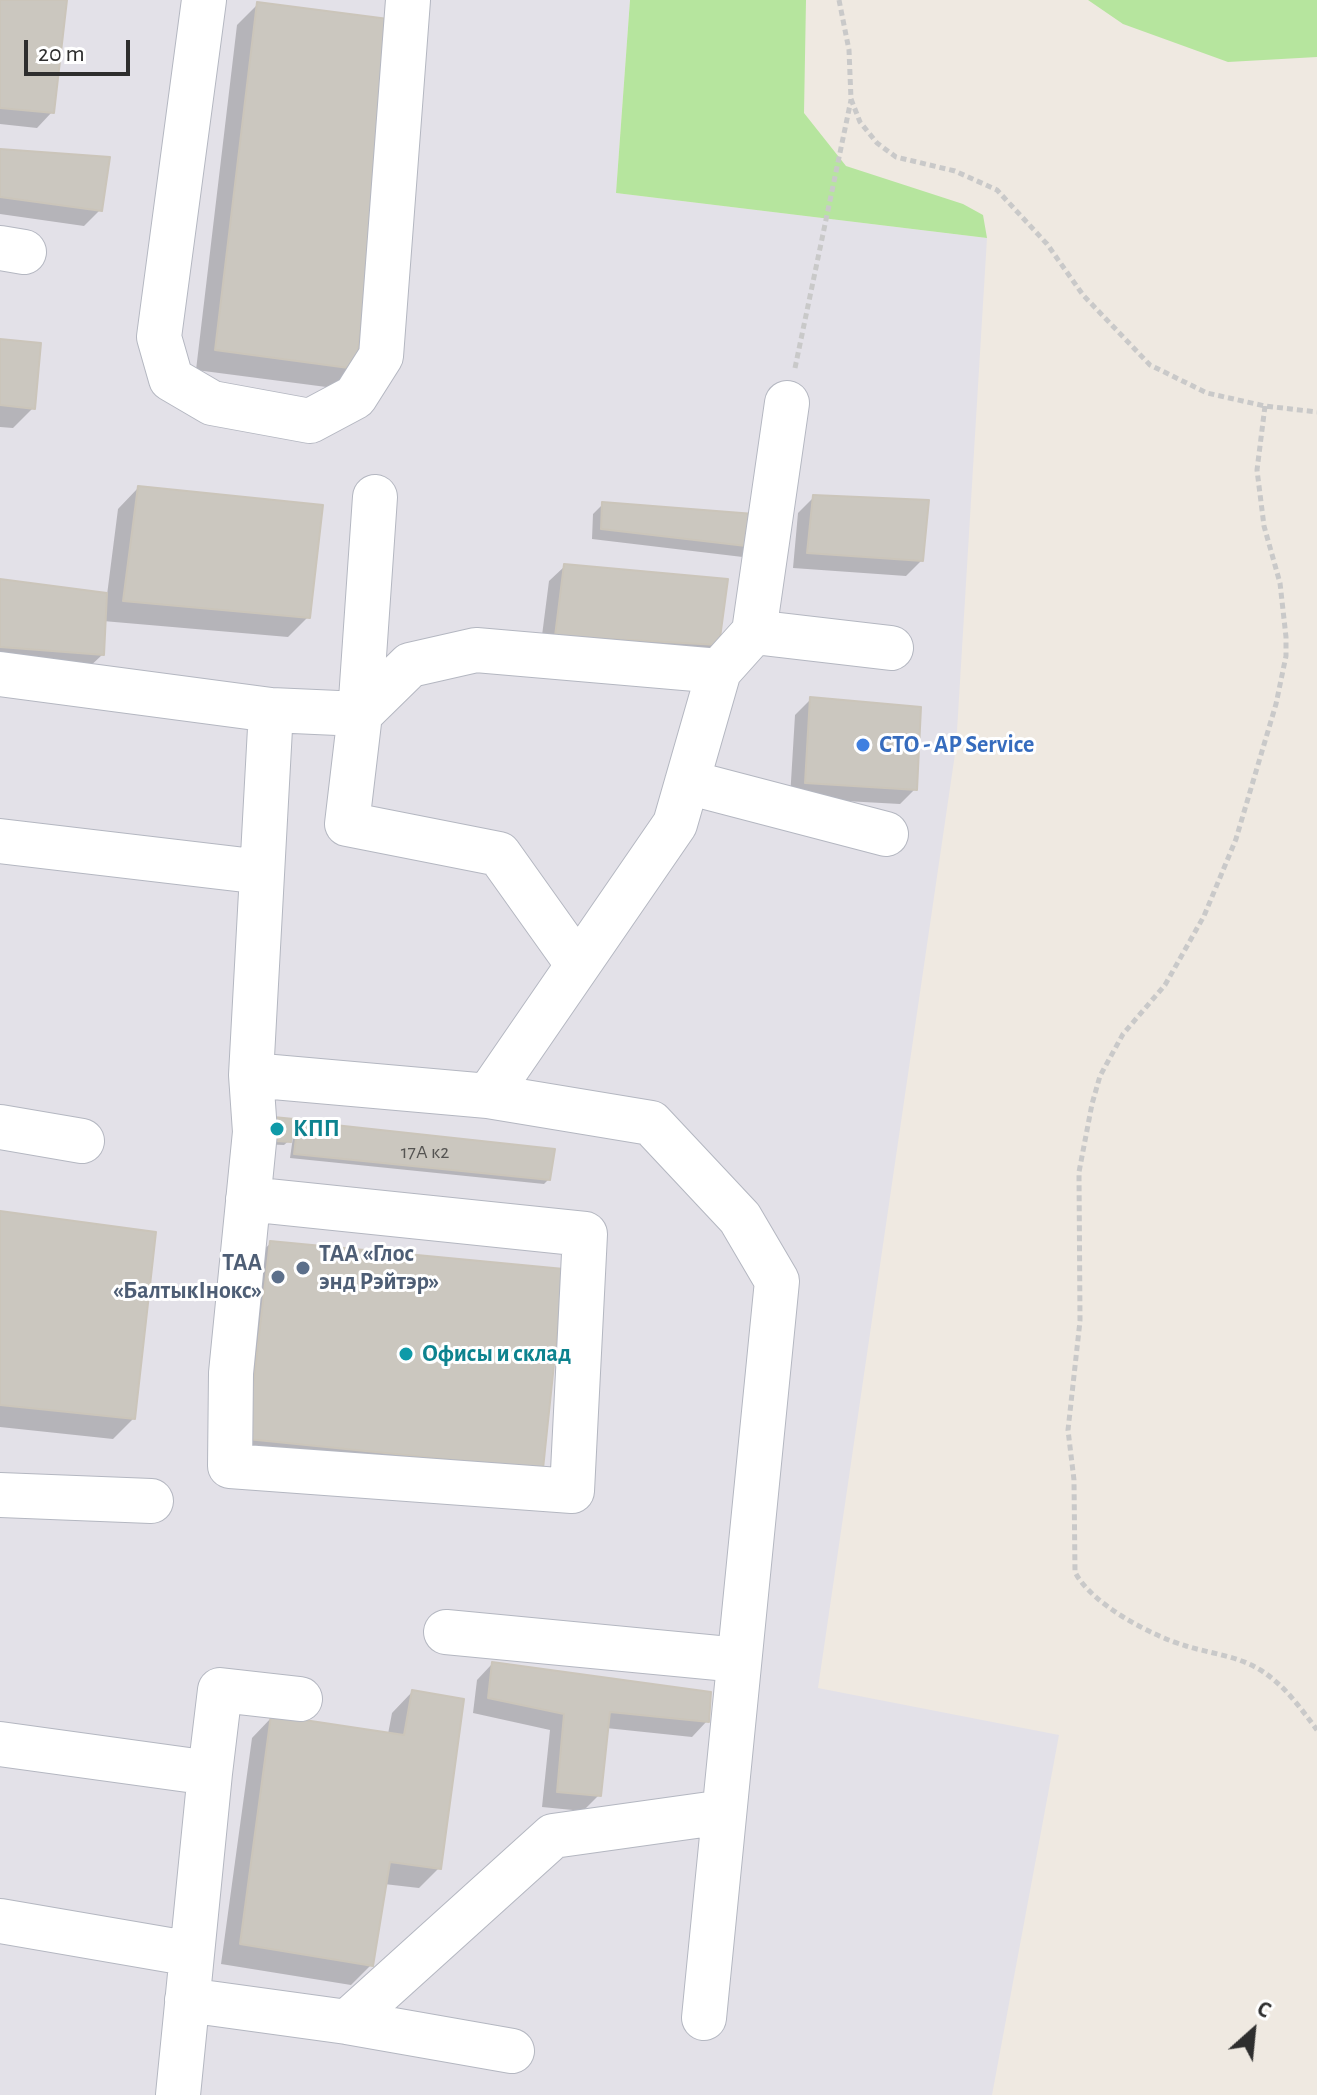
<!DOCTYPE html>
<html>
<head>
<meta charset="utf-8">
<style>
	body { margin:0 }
	#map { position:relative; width:1317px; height:2095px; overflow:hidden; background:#efe9e1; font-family:"Alegreya Sans",sans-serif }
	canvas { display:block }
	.north { position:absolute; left:1213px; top:1991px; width:80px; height:80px; -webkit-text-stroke:6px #fff; paint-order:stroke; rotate:27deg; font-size:22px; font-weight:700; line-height:32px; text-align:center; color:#2e2e2e }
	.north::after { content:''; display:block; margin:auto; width:28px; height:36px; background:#2e2e2e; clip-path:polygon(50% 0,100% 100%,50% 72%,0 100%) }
	.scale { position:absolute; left:24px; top:40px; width:106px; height:36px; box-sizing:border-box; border:4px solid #2e2e2e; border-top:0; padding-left:10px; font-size:24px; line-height:28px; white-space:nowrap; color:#2e2e2e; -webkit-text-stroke:6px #fff; paint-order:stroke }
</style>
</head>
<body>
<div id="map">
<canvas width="1317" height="2095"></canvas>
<div class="north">С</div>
<div class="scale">20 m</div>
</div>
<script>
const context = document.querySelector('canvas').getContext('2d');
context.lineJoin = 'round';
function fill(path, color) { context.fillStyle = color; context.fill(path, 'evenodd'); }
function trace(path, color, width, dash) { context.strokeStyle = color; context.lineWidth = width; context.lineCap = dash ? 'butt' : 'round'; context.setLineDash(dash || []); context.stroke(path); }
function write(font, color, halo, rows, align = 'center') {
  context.font = font + ' "Alegreya Sans",sans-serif'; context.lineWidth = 6; context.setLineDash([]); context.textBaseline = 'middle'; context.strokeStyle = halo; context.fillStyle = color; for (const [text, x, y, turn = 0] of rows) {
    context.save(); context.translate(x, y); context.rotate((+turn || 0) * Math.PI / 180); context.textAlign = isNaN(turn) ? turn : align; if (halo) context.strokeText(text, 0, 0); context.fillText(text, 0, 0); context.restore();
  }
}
const industrial = new Path2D(`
	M0,0H630L616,193L987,238L956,747L818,1688L1059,1735L992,2095H0Z`);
const green = new Path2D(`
	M630,0H806L804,113L846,166L963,204L983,215L987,238L616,193Z
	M1088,0H1317V57L1228,62L1123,24Z`);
const shadow = new Path2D(`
	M0,0H65L52,112L37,128L0,124Z
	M257,5L354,368L334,388L196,370L237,25Z
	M0,151L100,210L84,226L0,214Z
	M0,341L33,408L13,428L0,427Z
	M138,488L308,617L288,637L103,621L102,655L86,670L0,663V581L107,595L118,509Z
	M814,497L922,560L906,576L793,568L798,513Z
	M603,504L765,517L751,558L592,539L593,514Z
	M565,566L717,644L702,660L540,651L549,581Z
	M811,699L915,789L900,804L790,798L795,715Z
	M299,1123L548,1180L544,1184L290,1158L293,1137L284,1145L257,1144L290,1131Z
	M0,1213L133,1419L113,1439L0,1427Z
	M271,1243L541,1468L238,1449L260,1253Z
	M492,1664L707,1721L692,1737L606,1728L599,1795L583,1811L542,1807L550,1730L473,1713L477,1680Z
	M412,1692L439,1868L419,1888L384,1884L371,1965L351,1985L221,1964L252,1738L272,1717L388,1734L392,1713Z`);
const building = new Path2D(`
	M0,0H67L54,113L0,108Z
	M257,2L396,20L356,369L215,350Z
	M0,149L110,157L102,211L0,197Z
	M0,339L41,343L35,409L0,405Z
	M138,486L323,505L310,618L123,601Z
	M813,495L929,500L923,561L807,553Z
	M602,502L767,515L763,548L601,529Z
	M564,564L728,579L719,645L555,636Z
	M0,579L107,593L104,655L0,647Z
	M810,697L921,707L917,790L805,783Z
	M263,1116L294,1119L291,1142L260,1140Z
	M298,1121L555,1149L550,1180L294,1154Z
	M0,1211L156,1232L135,1419L0,1405Z
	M270,1241L564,1269L543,1469L247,1439Z
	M492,1662L711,1692L709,1722L610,1712L601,1796L557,1792L564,1714L488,1698Z
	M412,1690L464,1699L441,1869L390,1862L373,1966L240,1944L271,1715L404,1735Z`);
const path = new Path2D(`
	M839,0L849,50L851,99L860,122L877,143L896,157L955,171L997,190L1047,244L1083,295L1150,365L1207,393L1265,406L1317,412
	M795,368L851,100
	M1265,406L1257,470L1264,526L1280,583L1286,637V656L1276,704L1236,839L1204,916L1165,985L1123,1034L1100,1076L1092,1104L1079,1172L1080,1321L1068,1430L1074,1480L1075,1572C1091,1604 1152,1636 1186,1646C1209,1653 1236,1656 1257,1668C1283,1683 1299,1706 1317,1730`);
const minor = new Path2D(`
	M204,0L159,337L171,379L212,403L310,421L355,397L381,356L408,0
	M0,248L24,252
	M375,497L360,714L347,824L499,854L578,965
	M754,632L891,648
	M0,674L271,710L360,714L410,665L476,650L719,671L754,632L787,403
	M687,782L886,834
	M0,841L262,872
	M251,1075L488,1096L651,1123L740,1218L777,1281L704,2018
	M488,1096L675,824L719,671
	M0,1127L82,1141
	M248,1199L585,1234L572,1491L230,1466L231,1373L255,1132L251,1075L271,710
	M0,1495L151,1501
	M446,1632L739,1660
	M0,1744L210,1773L178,2095
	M210,1773L220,1690L300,1699
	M0,1921L192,1954
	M187,2000L347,2022L553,1836L724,1812
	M347,2022L512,2051`);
const markers = [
	[863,745,8,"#3f7fe0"],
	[277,1129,8,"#0f9aa8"],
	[303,1268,8,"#5c6f8a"],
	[278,1277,8,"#5c6f8a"],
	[406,1354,8,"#0f9aa8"]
];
const numberNames = [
	["17А к2",425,1152]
];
const shopNames = [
	["СТО - AP Service",879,745]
];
const cultureNames = [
	["КПП",293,1129],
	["Офисы и склад",422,1354]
];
const serviceNames = [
	["ТАА «Глос",319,1254],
	["энд Рэйтэр»",319,1282],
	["ТАА",262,1263,"right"],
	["«БалтыкІнокс»",262,1291,"right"]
];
fill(industrial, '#e3e1e8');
fill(green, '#b6e59e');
fill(shadow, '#0003');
fill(building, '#cbc7bf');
trace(building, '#cbc5ba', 2);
trace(minor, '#b4b7c1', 46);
trace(path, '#c9c9c9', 5, [6, 4]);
trace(minor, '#fff', 44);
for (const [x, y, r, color] of markers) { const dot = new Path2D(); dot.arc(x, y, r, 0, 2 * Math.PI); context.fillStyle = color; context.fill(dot); trace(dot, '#fff', 3); }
write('20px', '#555452', null, numberNames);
write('bold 24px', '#366cbe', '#fff', shopNames, 'left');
write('bold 24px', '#0d838f', '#fff', cultureNames, 'left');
write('bold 24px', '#4e5e75', '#fff', serviceNames, 'left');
</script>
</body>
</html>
